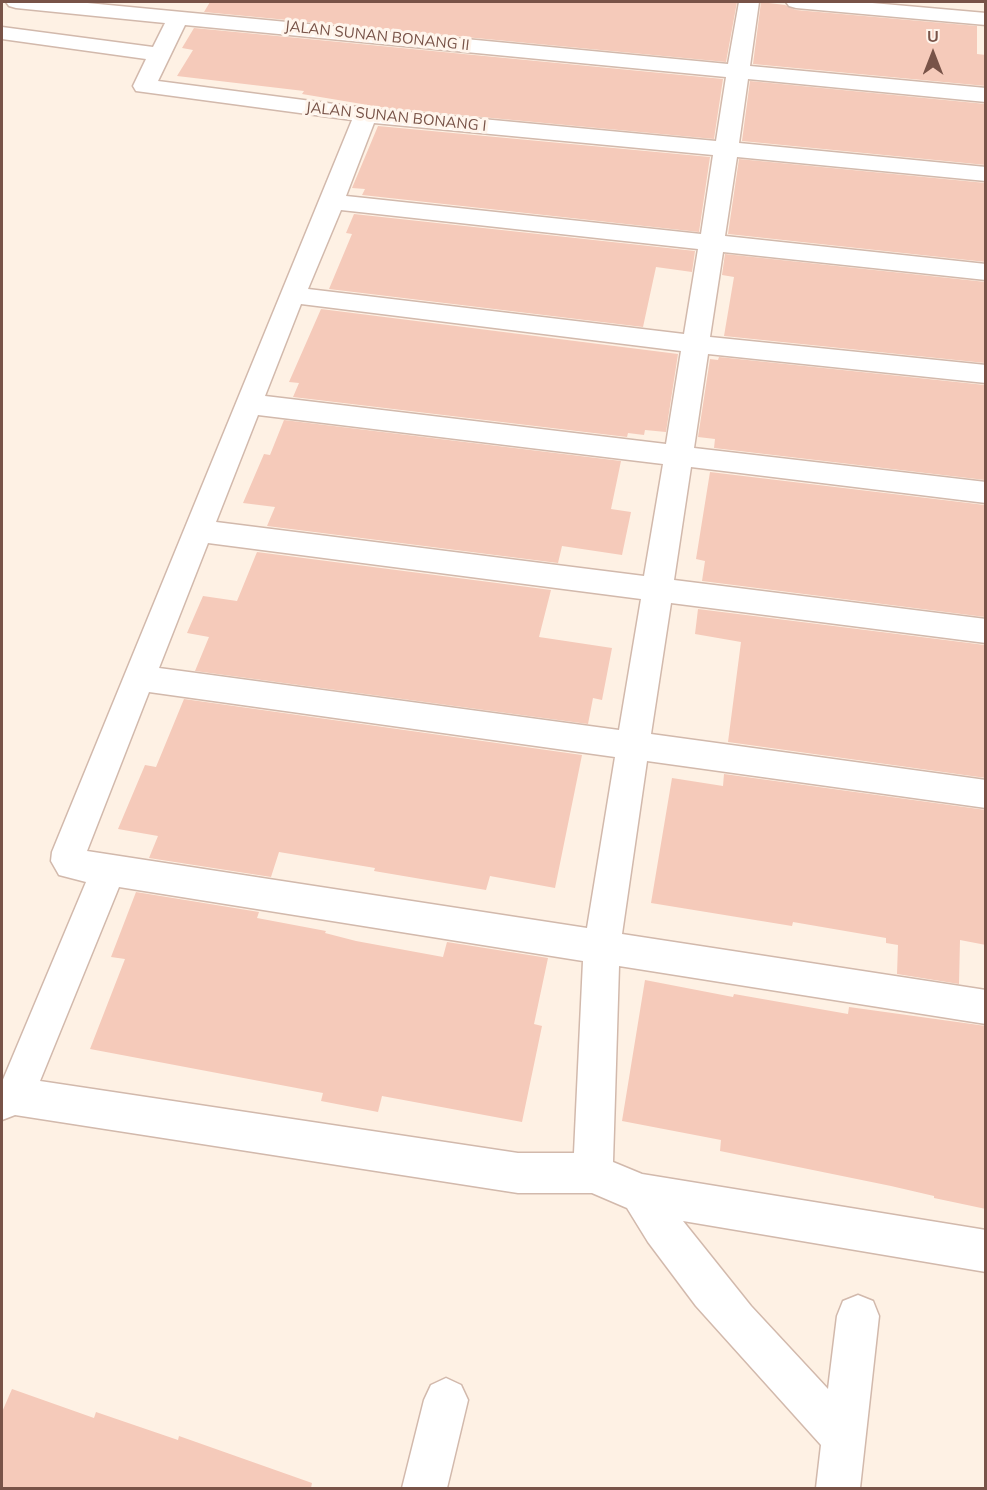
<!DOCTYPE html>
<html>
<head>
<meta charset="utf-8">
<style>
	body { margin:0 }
	#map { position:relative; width:987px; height:1490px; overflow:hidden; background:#fef1e4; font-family:Mulish,sans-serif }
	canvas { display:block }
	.frame { position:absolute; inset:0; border:3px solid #785348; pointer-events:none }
	.north { position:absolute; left:903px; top:24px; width:60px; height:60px; -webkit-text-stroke:4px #fff5ec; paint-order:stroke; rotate:0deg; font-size:16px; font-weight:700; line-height:24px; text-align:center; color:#785348 }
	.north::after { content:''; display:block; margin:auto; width:21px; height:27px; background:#785348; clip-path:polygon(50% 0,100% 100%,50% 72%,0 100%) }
</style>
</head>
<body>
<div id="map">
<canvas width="987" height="1490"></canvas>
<div class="frame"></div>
<div class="north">U</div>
</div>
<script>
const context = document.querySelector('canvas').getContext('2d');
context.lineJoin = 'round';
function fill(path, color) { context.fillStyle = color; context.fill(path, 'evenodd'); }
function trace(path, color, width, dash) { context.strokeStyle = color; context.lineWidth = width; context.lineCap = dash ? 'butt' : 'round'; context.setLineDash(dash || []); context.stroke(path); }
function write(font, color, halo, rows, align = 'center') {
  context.font = font + ' Mulish,sans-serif'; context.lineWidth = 6; context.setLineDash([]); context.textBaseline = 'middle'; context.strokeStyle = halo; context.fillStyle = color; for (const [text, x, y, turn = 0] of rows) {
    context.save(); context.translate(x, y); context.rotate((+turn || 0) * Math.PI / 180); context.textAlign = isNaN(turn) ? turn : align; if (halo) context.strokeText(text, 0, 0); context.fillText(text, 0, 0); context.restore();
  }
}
const building = new Path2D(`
	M210,2H737L726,62L204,12Z
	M761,2L785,5L796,10L977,26V54L986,55V86L753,64Z
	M194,28L723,79L714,139L386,108L302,94L304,91L177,76L193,50L182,48Z
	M750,81L986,104V165L742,141Z
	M378,126L710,157L699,232L362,195L365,189L352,188Z
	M739,159L986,183V262L728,234Z
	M354,214L695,251L692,272L656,267L643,327L329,289L352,234L346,233Z
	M725,254L986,282L985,363L724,336L734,277L722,275Z
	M321,309L678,354L666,432L645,430L644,435L628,433L627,437L293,397L299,383L289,382Z
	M719,357L985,385V480L714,448L715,439L698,437L710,359L718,360Z
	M284,420L621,461L611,509L631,512L622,555L562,546L558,563L267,526L275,507L243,503L264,454L270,455Z
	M710,472L985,505V617L702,581L705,561L696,559Z
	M257,552L551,590L539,637L612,648L602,700L593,698L588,724L195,671L209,637L187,633L203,596L237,601Z
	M698,609L985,645L986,778L728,742L741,642L695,634Z
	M184,699L582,755L555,888L490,876L486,890L374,871L375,868L279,852L271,877L149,858L158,836L118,829L145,765L156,767Z
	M724,774L986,810V945L960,940L959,984L897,974L898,945L886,943V938L793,922L792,926L651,903L672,778L723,786Z
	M136,892L259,912L257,918L326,931L325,933L356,941L443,957L447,942L548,958L534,1024L542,1026L522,1122L382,1096L378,1112L321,1101L323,1093L90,1049L125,959L111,957Z
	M645,980L733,997L734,994L848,1014L849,1007L986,1026V1209L934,1198V1196L891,1186L720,1151L721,1140L622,1121Z
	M12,1389L94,1418L96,1412L178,1440L179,1436L312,1483L311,1488H2V1412Z`);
const minor = new Path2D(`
	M6,2H77L728,64L739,2H759L750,66L986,88V102L748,79L739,143L986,167V181L737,157L725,236L986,264V280L723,252L710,337L986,365V383L708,354L694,448L986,482V503L691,467L674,580L986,619V643L671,603L651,734L986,780V808L647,761L622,934L986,990V1024L619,966L613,1162L642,1174L986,1230V1272L683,1221L751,1306L828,1389L837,1316L843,1301L858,1295L873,1301L879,1316L860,1488H816L821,1445L696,1306L648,1242L627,1208L592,1193H518L15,1115L2,1120V1082L86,882L59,875L51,861L52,852L352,120L136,91L133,86L146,59L2,39V27L153,47L165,23L16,8L9,6ZM185,25L726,77L716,141L365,108L158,81ZM374,123L713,155L701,234L346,196ZM341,210L698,249L684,334L308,289ZM301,304L681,351L666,444L265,396ZM258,415L663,464L644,576L216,522ZM208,543L641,599L619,730L159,668ZM149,692L615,757L587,928L87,851ZM119,887L583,961L574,1153H518L40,1081Z
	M786,2H861L986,13V25L796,8L789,6Z
	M446,1378L461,1385L468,1400L447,1488H402L424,1400L431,1385Z`);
const farStreetnames = [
	["JALAN SUNAN BONANG II",377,36,6],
	["JALAN SUNAN BONANG I",396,117,6]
];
fill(building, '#f5caba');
trace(minor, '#d2b9ac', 3);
fill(minor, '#fff');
write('15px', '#785348', '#fff5ec', farStreetnames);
</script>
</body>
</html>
